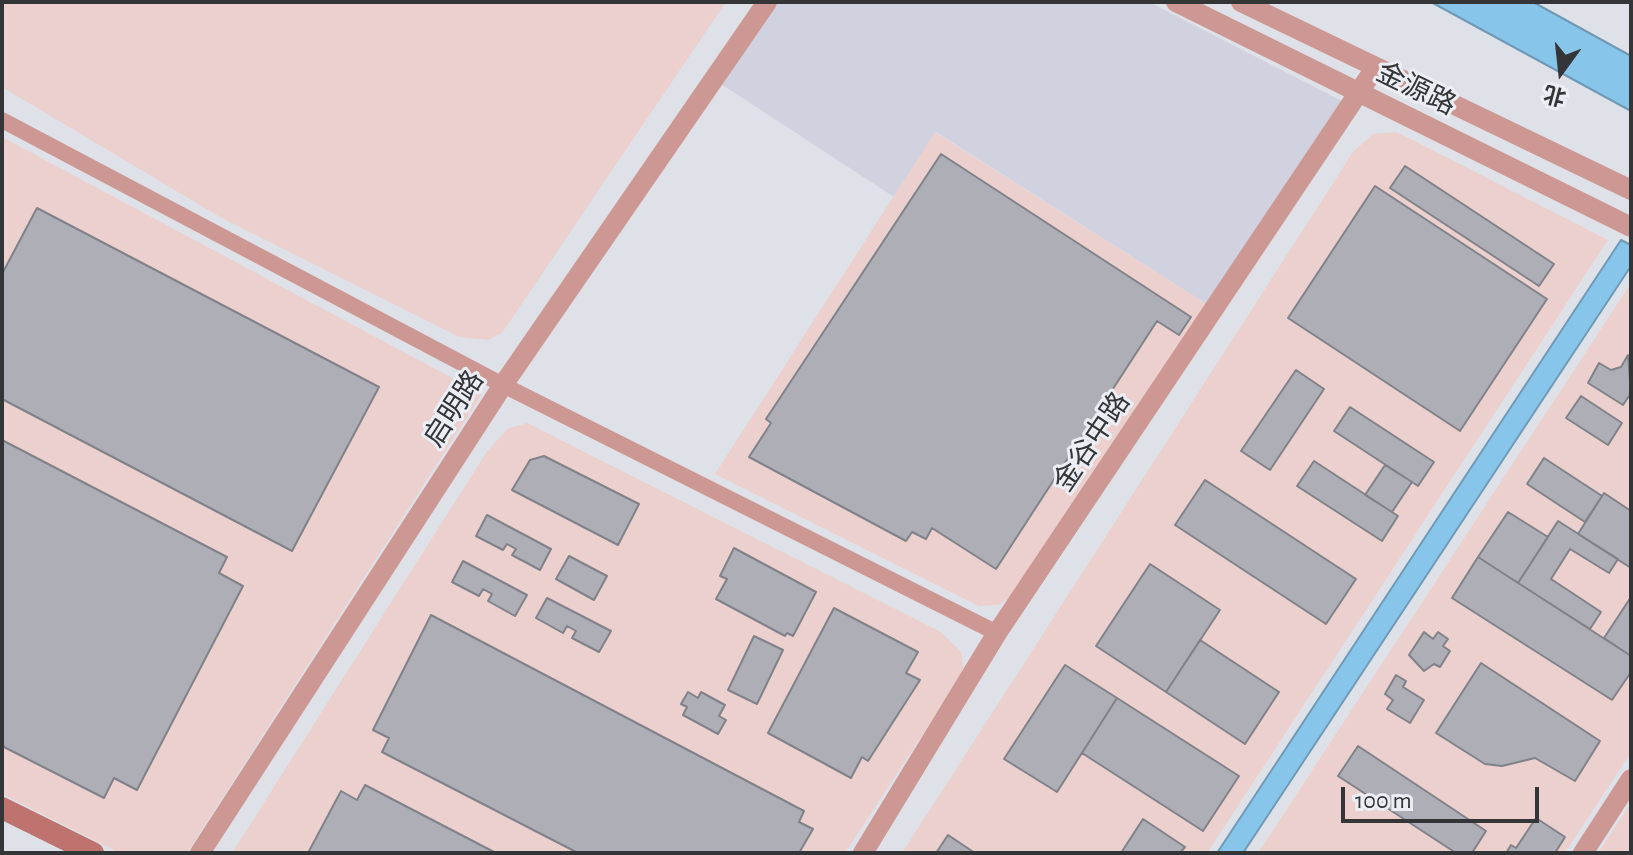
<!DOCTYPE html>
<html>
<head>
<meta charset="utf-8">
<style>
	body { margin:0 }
	#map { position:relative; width:1633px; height:855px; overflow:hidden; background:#dfe1e8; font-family:"Alegreya Sans","Noto Sans SC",sans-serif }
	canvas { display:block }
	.frame { position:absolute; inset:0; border:4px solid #343537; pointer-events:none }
	.north { position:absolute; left:1521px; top:32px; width:80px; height:80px; -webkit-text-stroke:6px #eceef5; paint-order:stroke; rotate:195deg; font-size:22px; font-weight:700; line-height:32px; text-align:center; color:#343537 }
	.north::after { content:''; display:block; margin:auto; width:28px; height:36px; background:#343537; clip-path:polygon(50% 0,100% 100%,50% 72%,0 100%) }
	.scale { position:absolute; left:1341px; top:787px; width:198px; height:36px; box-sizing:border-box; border:4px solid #343537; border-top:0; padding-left:10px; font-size:24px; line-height:28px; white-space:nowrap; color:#343537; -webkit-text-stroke:6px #eceef5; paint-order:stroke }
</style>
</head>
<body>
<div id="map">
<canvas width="1633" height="855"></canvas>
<div class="frame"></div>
<div class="north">北</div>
<div class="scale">100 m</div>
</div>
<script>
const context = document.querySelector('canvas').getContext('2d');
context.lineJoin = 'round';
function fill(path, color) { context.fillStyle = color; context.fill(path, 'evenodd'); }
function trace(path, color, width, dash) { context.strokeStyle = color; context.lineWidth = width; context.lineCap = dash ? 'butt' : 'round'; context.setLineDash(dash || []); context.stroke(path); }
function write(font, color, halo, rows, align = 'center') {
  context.font = font + ' "Alegreya Sans","Noto Sans SC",sans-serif'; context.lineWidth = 6; context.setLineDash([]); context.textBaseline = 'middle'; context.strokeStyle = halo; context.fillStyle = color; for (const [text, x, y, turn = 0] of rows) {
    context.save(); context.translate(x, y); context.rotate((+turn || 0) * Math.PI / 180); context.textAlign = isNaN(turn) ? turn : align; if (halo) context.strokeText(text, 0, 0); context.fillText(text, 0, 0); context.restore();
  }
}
const built = new Path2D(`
	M779,2H1149L1342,101L1208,305L936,132L894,197L721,84Z`);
const industrial = new Path2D(`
	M2,2H726L502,333L488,340L459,337L220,217L2,87Z
	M935,132L1208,305L1017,591L999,605L979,606L715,474Z
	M1397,132L1608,240L1207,853H902L1353,152L1373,134Z
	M2,137L482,394L187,853H120L2,794Z
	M1631,283V752L1565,853H1258Z
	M527,423L941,632L961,652L964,671L845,853H232L486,453L507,429Z
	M1631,803V853H1598Z`);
const water = new Path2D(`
	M1431,2H1533L1631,56V111Z
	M1621,240L1631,245V266L1243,853H1217Z`);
const building = new Path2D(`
	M941,154L1191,317L1179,335L1157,321L996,569L932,528L926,539L912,532L906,541L749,457L771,423L766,419Z
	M1405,166L1554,264L1539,286L1390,188Z
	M1375,186L1547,299L1460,431L1288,318Z
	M37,208L379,387L292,551L2,399V274Z
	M1628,355L1631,393L1623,405L1588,383L1599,363L1611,370L1621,367Z
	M1296,370L1324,389L1270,470L1241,451Z
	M1581,396L1622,423L1608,445L1566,418Z
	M1350,407L1434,462L1418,486L1334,431Z
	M2,440L227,557L219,573L243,586L137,790L114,778L104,798L2,746Z
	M544,456L639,504L618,545L512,490L530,460Z
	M1544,458L1602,496L1585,522L1527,484Z
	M1314,461L1398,516L1382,541L1297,486Z
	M1385,465L1412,482L1392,512L1365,495Z
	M1205,480L1356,579L1326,624L1175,525Z
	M1604,493L1631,511V568L1578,534Z
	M1508,512L1548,537L1518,583L1478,557Z
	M487,515L551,549L540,570L512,555L516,549L507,544L503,550L476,536Z
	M1558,521L1618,559L1609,573L1570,549L1551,579L1601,612L1590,629L1518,583Z
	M734,548L816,592L793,636L787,633L785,636L716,599L727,579L720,576Z
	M569,556L607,576L594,600L556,579Z
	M1478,557L1631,656V672L1612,700L1452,598Z
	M463,561L527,595L515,616L488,601L492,594L483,589L479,596L452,582Z
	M1150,564L1220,610L1166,692L1096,646Z
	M1631,597V656L1604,638Z
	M547,598L611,631L599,652L572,638L576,631L567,626L563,633L536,618Z
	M834,608L918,652L906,673L920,680L868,761L862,757L851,778L768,733Z
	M431,615L804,811L799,822L813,829L799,853H578L382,752L389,738L373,730Z
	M1424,632L1433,639L1438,632L1448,639L1443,646L1450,651L1440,667L1434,664L1424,671L1409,655Z
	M754,636L783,650L757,704L728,690Z
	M1200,640L1279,692L1245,744L1166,692Z
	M1481,663L1600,741L1575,781L1535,758L1502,766L1485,764L1436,733Z
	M1065,665L1117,698L1057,792L1004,759Z
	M1396,675L1406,681L1403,687L1424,700L1410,723L1387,709L1393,700L1385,694Z
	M688,692L698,698L701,692L725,705L719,716L726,720L718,734L683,715L687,707L681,704Z
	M1117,698L1239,776L1203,831L1082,753Z
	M1358,746L1486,831L1472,853H1456L1338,776Z
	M365,785L496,853H308L341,791L357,800Z
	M1536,818L1565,837L1555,853H1506L1511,845L1516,848Z
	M1143,819L1185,847L1180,853H1121Z
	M948,835L975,853H936Z`);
const minor = new Path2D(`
	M2,120L503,385L997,633`);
const tertiary = new Path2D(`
	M1176,2L1631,227
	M1241,2L1631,190
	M200,853L503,385L767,2
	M863,853L997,633L1375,68
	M1583,853L1631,779`);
const secondary = new Path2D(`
	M2,808L93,853`);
const streetNames = [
	["金源路",1416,89,26],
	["启明路",454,409,-57],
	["金谷中路",1092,442,-56]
];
fill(built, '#d0d2e0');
fill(industrial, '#ebd0ce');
fill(water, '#88c5eb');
trace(water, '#6f9ab5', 2);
fill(building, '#aeafb6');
trace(building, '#818289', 2);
trace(minor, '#cd9894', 16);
trace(tertiary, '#cd9894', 20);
trace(secondary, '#bf736f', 22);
write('28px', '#343537', '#eceef5', streetNames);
</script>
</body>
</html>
